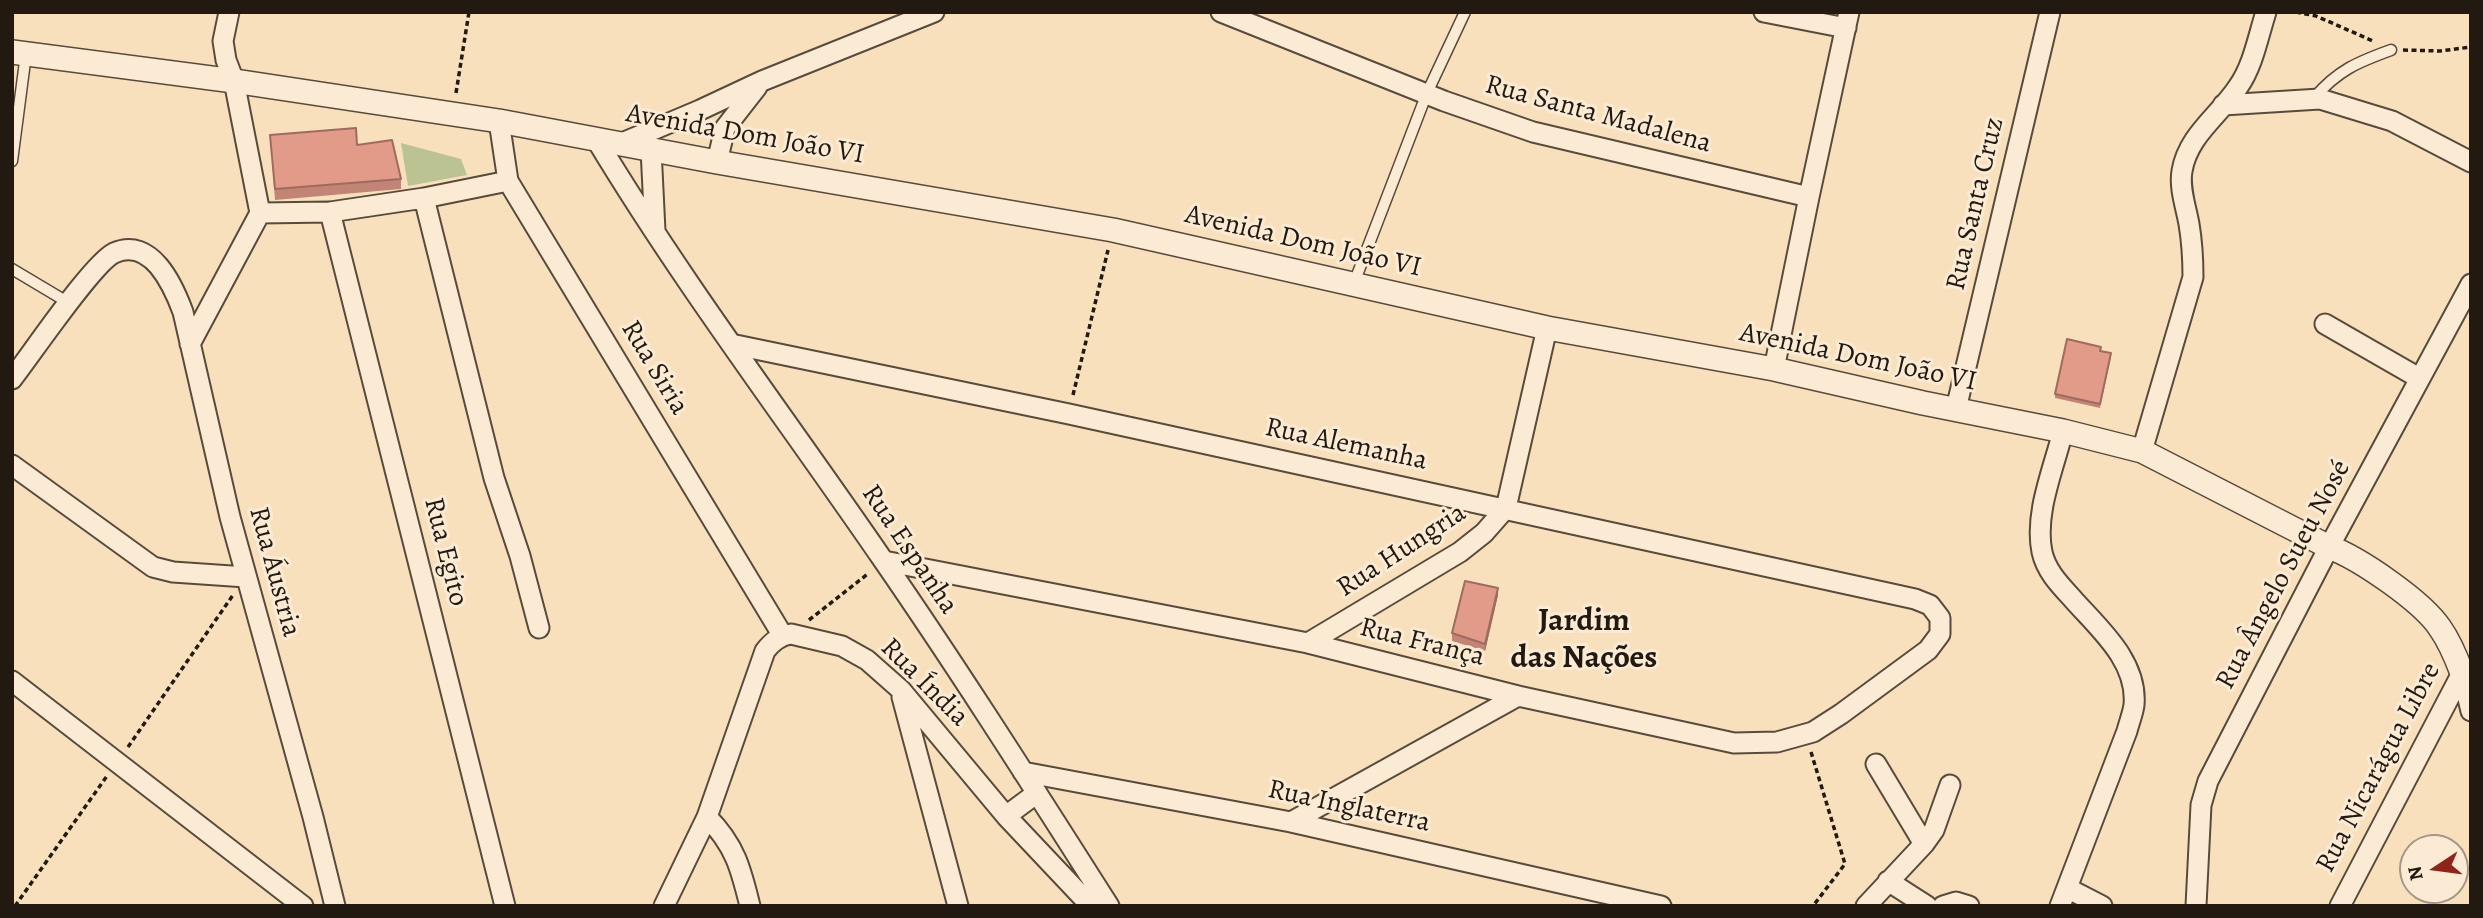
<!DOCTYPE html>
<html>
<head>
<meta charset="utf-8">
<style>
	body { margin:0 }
	#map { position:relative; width:2483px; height:918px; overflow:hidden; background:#f9e0bd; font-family:Alegreya,serif }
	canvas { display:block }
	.frame { position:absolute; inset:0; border:14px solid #221911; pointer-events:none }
	.north { position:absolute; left:2399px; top:834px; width:70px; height:70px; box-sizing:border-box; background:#fbebd4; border:2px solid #a49786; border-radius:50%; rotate:257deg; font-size:19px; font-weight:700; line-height:28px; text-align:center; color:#221911 }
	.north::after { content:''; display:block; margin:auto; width:24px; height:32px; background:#8f2418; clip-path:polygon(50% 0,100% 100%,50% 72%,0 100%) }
</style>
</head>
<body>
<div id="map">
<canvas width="2483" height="918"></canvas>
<div class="frame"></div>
<div class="north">N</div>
</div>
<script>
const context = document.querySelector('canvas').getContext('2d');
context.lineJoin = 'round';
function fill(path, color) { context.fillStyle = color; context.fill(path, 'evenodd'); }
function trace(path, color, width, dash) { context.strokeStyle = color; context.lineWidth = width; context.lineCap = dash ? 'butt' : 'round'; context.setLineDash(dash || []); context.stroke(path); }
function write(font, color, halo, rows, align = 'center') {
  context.font = font + ' Alegreya,serif'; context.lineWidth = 6; context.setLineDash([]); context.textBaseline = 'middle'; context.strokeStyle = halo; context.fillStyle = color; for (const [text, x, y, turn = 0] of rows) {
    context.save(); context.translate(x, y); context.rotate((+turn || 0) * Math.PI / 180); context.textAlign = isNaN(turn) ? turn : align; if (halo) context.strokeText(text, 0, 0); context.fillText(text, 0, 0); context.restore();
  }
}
const green = new Path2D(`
	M401,143L461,159L467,175L408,186Z`);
const path = new Path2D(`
	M2296,12L2316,16L2373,41
	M2403,50L2440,51L2471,47
	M456,93L469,12
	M1073,395L1108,250
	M809,620L869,573
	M128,747L233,595
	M1811,752L1845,864L1813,906
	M15,906L107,776`);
const service = new Path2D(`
	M2314,98C2338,70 2358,62 2391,50
	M12,161L26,54
	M12,269L69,303
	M1354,283L1427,93L1465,12`);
const minor = new Path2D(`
	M229,12L223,41L226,60L234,81L260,213
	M1221,12L1444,101L1533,132L1809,197
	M1764,12L1846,28
	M2223,105L2320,99L2392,121L2471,162
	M499,121L508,181L783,636
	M596,139C684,285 787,420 883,560C961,673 1035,790 1109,906
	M622,143L700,110L762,81L934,12
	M651,149L655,231
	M717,162L725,128L757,87
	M424,198L494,478L520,556L539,628
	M330,212L505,906
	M260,213L330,212L424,198L508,181
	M2325,324L2419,378
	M190,344L260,213
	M731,344L1069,414L1915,599L1930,605L1940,618V634L1928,650L1841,714L1813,732L1777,742L1734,743L1518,696L1308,643L884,561
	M1774,369L1809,197L1849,12
	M12,379C31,355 92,264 114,253C151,236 173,285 183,312L230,517L313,817L335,906
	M1956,409L2050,12
	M2142,451L2193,277C2193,259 2192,242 2189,224C2186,207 2179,188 2182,171C2188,135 2219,116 2238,87C2253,66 2258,37 2266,12
	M12,465L153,567L173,572L246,577
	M1308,643L1460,552L1484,533L1506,508L1547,328
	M2462,673L2471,711
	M12,681L303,906
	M902,697L958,906
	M1876,764L1924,844
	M1023,772L1291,822L1661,906
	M1006,816L1037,793
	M707,817C735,845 741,869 750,906
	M1291,822L1518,696
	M1888,881L1927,906
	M2067,888L2102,906
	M664,906L707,817L765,651C772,642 779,636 791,634L842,646L867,660L901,690L1006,816L1091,906
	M1866,906L1924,844L1934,830L1950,785
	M1943,906L1956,902L1969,906
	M2060,906L2127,731C2129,723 2133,713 2134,705C2138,660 2097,627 2071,597C2058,583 2046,570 2042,552C2034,513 2054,468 2063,431
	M2196,906L2201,805L2208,781L2329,547L2471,284
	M2340,906L2462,673`);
const tertiary = new Path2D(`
	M12,52L234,81L499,121L717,162L1113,230L1547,328L1774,369L1923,403L2063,431L2142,451L2329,547C2359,558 2422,601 2440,628C2450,642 2456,657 2462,673`);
const wall = new Path2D(`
	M270,135L401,179V189L275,200Z
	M2100,350L2111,357L2100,408L2055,398V394Z
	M1498,595L1485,651L1452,641V633Z`);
const shadedWall = new Path2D(`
	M1498,588V595L1485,651V644Z`);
const building = new Path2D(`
	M356,128L357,145L392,140L401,179L275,189L270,135Z
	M2067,339L2101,347L2100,351L2111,353L2100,404L2055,394Z
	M1465,581L1498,588L1485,644L1452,633Z`);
const streetNames = [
	["Rua Santa Madalena",1598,115,15],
	["Avenida Dom João VI",745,135,10],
	["Rua Santa Cruz",1976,204,-77],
	["Avenida Dom João VI",1303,242,13],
	["Avenida Dom João VI",1858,358,12],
	["Rua Siria",654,368,59],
	["Rua Alemanha",1346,445,12],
	["Rua Espanha",909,550,56],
	["Rua Hungria",1402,551,-33],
	["Rua Egito",445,552,76],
	["Rua Áustria",274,572,75],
	["Rua Ângelo Sueu Nosé",2284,575,-62],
	["Rua França",1422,643,14],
	["Rua Índia",924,683,45],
	["Rua Nicarágua Libre",2379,768,-62],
	["Rua Inglaterra",1349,807,12]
];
const quarterNames = [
	["Jardim",1584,622],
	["das Nações",1584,659]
];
fill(green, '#bbc393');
trace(service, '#584b3c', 13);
trace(minor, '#584b3c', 23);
trace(tertiary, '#584b3c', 26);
trace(path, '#221911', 3.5, [5, 3.5]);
trace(service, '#fbebd4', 10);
trace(minor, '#fbebd4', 19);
trace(tertiary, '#fbebd4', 23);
fill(wall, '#c28575');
fill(shadedWall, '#9e6c5f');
fill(building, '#e29b88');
trace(building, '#9e6c5f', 2);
write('28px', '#221911', '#fbebd4', streetNames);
write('bold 32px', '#221911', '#fbebd4', quarterNames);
</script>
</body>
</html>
